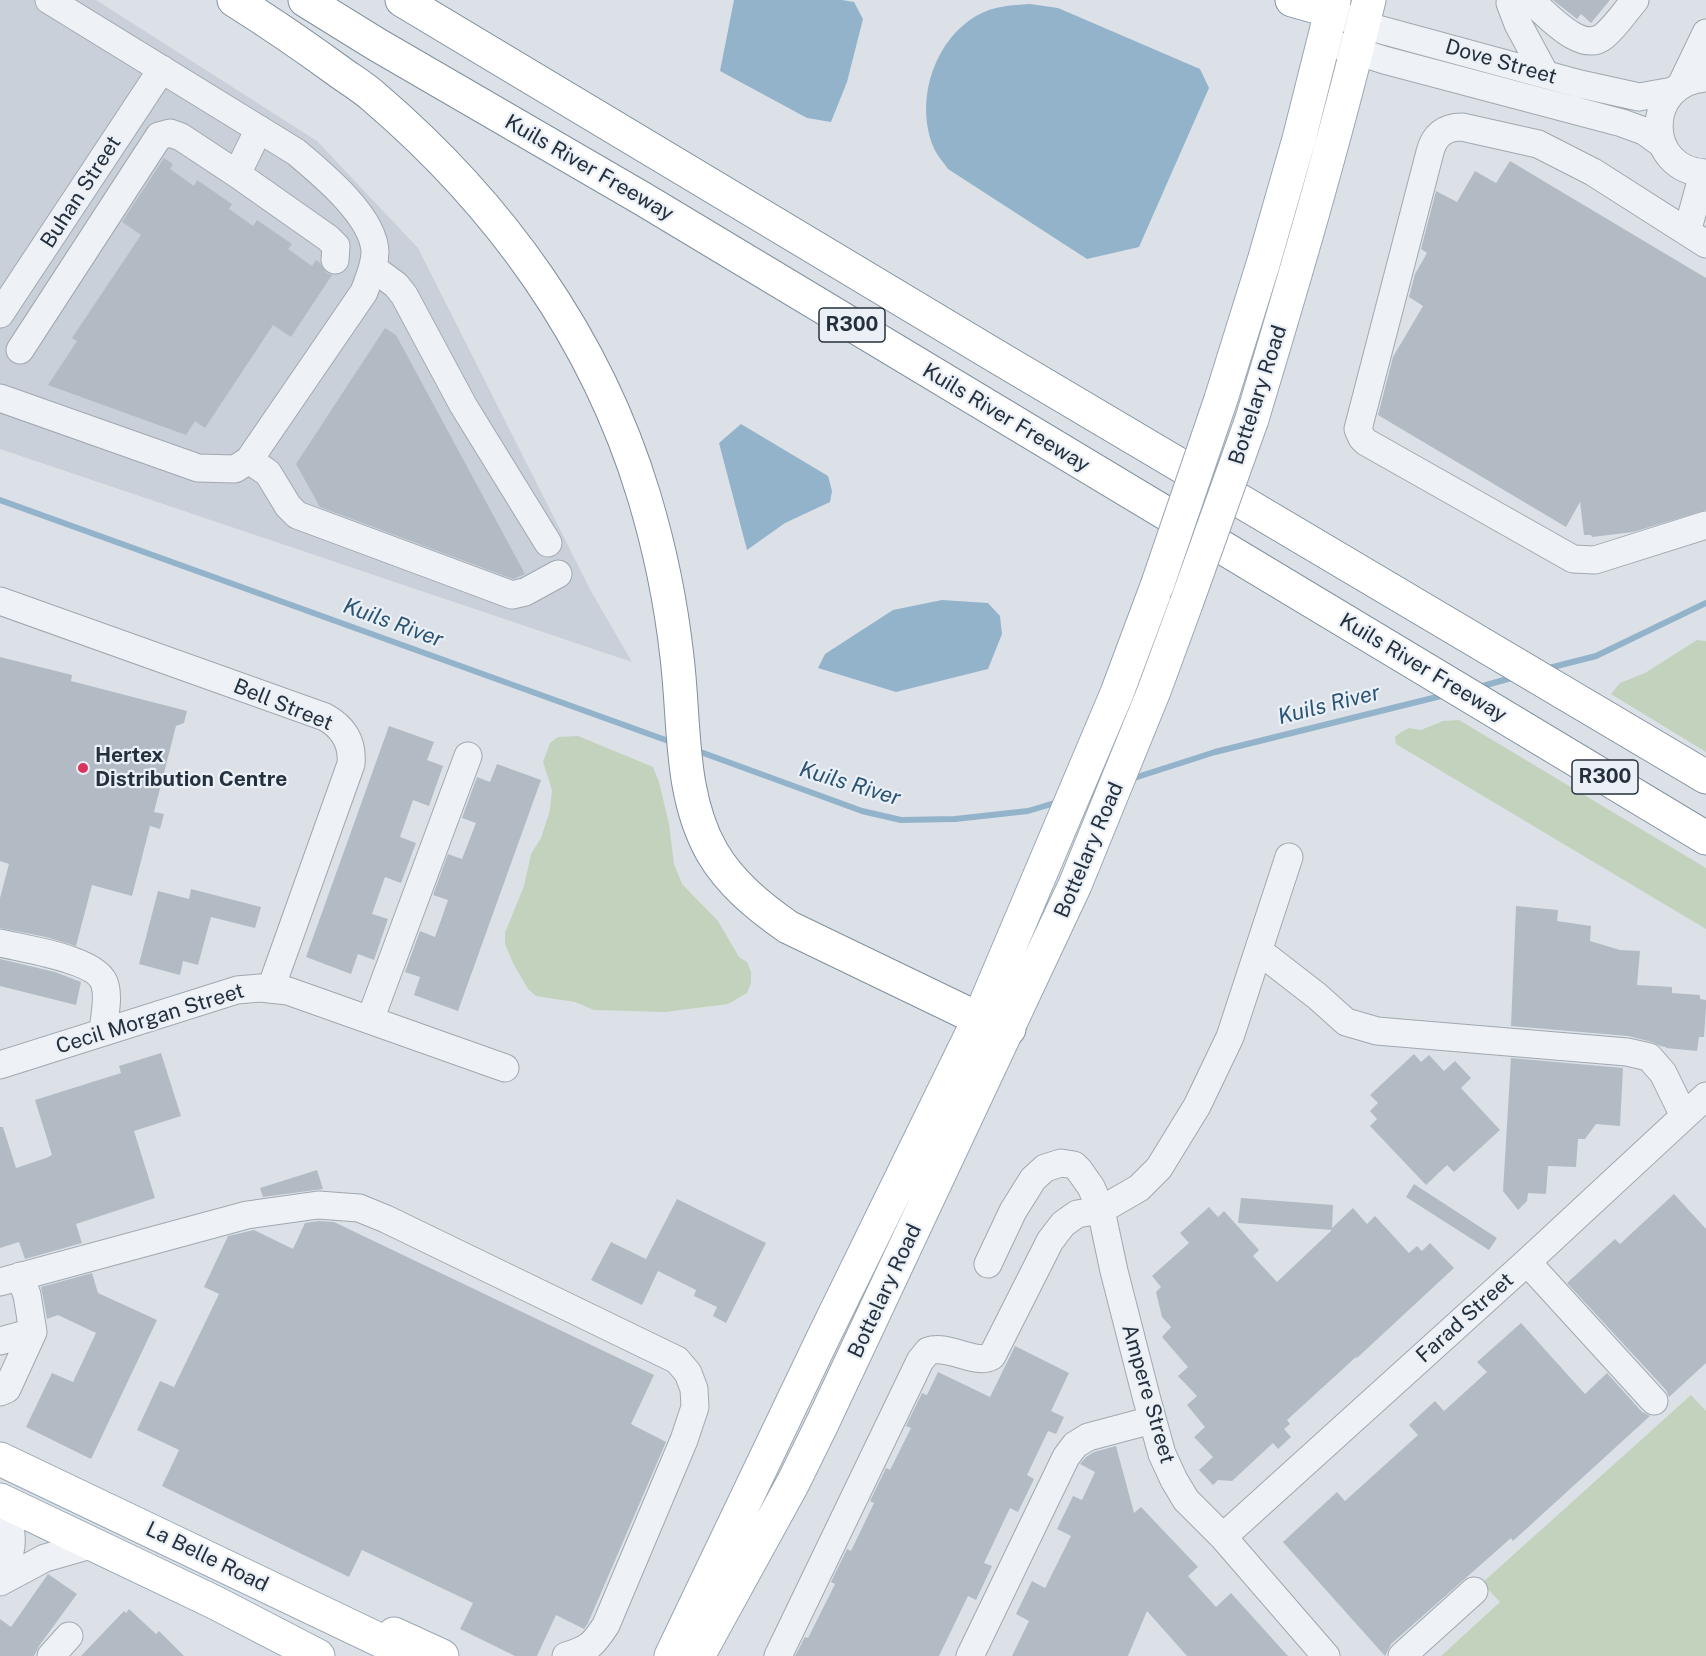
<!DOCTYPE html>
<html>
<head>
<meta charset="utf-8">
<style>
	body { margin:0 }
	canvas { display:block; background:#dbe1e7 }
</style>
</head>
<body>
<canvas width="1706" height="1656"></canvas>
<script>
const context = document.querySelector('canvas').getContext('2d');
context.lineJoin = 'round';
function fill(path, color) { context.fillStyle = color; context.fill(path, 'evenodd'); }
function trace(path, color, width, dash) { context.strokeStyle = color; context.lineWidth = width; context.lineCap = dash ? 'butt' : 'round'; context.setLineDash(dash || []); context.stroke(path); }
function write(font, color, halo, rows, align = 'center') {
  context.font = font + ' "Public Sans",sans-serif'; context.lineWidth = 4.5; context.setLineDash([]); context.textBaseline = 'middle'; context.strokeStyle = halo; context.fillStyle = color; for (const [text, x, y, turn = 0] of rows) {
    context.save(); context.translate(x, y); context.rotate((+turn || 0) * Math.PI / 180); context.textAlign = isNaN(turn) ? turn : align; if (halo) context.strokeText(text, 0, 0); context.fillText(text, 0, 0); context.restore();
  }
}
const built = new Path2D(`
	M0,0H96L317,141L418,248L592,593L632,662L0,449Z`);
const green = new Path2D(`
	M1697,640L1706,641V752L1611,694L1620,683L1645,673Z
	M1459,720L1706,868V929L1396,744L1395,737L1401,732L1409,728L1421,730L1443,721Z
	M578,736L653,767L659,782L669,824L674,864L682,884L718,921L739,957L747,962L751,972V983L747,993L728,1004L665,1012L594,1010L575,1002L536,996L528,989L513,963L505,944V933L524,886L531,854L541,838L550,810L552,790L543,762L550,743L558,737Z
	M1691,1395L1706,1411V1656H1441L1500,1602L1482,1583Z`);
const water = new Path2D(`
	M734,0H842L854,2L863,19L847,82L831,122L807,118L720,71Z
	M1030,4L1058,8L1200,69L1209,88L1139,247L1087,259L948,169C943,162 936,154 933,146C915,100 934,41 976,16C993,6 1012,5 1030,4Z
	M741,424L828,476L832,491L830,502L785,523L747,550L719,443Z
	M942,600L988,603L1000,616L1002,634L988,669L896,692L818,668L825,654L893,610Z`);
const stream = new Path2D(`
	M0,500C224,582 450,661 674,743
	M1545,669L1596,656L1706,603
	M1479,687L1515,677
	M695,750L862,811L901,820L955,819L1028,811L1058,802
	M1131,779L1215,752L1445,695`);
const building = new Path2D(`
	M1553,0H1610L1591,23L1581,14L1577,19Z
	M164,158L173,164L170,169L194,186L197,180L232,204L229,209L253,226L257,220L292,244L288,249L312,266L316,260L320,263L326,273L332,275L291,337L273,325L205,428L195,421L186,435L48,385L77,341L72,338L141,235L122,222Z
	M1510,161L1706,278V510L1633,532L1592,537L1591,535H1584L1580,502L1566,527L1378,415L1393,357L1423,306L1409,297L1415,274L1427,253L1421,249L1436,191L1457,202L1475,171L1496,183Z
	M385,328L396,335L525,574L513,579L320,507L296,464Z
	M0,657L72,675L71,681L187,711L184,723L176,726L154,812L164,814L160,829L150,826L132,896L92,885L76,946L46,937L0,928V898L9,864L0,861Z
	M389,726L434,742L427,760L443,766L429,806L413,800L400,837L416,843L401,883L385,877L372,914L388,919L374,960L358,954L351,974L306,957Z
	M497,764L541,780L458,1011L414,995L420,977L405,972L420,931L435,937L448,900L433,895L448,854L462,859L476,823L462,818L477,777L490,782Z
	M191,889L261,907L255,928L211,917L198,965L183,961L180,975L139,964L158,891L189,899Z
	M1516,906L1558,910L1557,921L1591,926L1590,941L1620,950L1640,951L1637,985L1672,987V993L1700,995V999L1706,1000V1007L1704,1037H1699L1697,1051L1666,1048V1047L1660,1046L1652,1042L1628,1036L1511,1026Z
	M0,959L55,972L81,982L76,1005L0,986Z
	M161,1053L181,1116L134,1131L155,1198L76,1224L82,1243L25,1259L19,1242L0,1248V1127H3L16,1168L46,1158L52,1155L35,1100L121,1073L119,1066Z
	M1414,1054L1421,1062L1429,1055L1444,1071L1455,1061L1471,1078L1461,1088L1500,1130L1454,1172L1447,1165L1426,1185L1370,1126L1377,1119L1370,1111L1378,1103L1370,1095Z
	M1511,1058L1623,1068L1620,1126L1596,1124L1585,1139H1578L1576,1167L1548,1166L1546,1194L1528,1193L1527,1201L1518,1210L1503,1191Z
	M317,1170L323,1189L263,1197L260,1188Z
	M1414,1184L1497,1238L1489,1250L1406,1197Z
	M1674,1194L1706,1229V1363L1669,1397L1666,1390L1567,1283L1615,1239L1620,1244Z
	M1241,1198L1333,1205L1332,1228L1353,1208L1367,1224L1375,1216L1409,1253L1417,1246L1422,1251L1430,1243L1454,1268L1357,1358L1356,1357L1287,1420L1290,1424L1284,1429L1291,1437L1278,1449L1273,1443L1232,1481L1218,1480L1213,1485L1199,1470L1213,1457L1194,1437L1205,1427L1187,1405L1197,1396L1178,1376L1188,1367L1162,1337L1171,1327L1162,1317L1156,1292L1161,1287L1152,1276L1189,1243L1180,1233L1209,1207L1218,1217L1224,1211L1259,1250L1253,1256L1277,1282L1332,1230L1238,1223Z
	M677,1199L766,1243L726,1323L713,1316L717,1307L694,1296L696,1290L658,1271L642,1305L591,1280L611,1242L646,1259Z
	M319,1221L334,1222L654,1375L631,1424L666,1442L588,1623L584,1629L556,1615L537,1656H515L460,1629L473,1603L362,1550L349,1577L162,1486L179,1450L137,1430L160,1381L174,1387L219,1294L204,1287L228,1236L254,1230L293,1249L305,1223Z
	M92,1273L98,1293L157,1320L91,1459L26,1427L52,1373L73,1382L96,1333L58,1315L47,1319L41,1287Z
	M1521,1323L1585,1394L1607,1373L1642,1412L1650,1416L1513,1541L1511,1538L1391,1644L1385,1656L1283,1542L1337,1492L1345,1501L1418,1435L1409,1425L1435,1401L1444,1411L1487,1372L1477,1362Z
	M1015,1346L1069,1373L1051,1411L1064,1417L1056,1434L1048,1431L1027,1475L1034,1479L1018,1512L1010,1508L984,1563L992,1566L976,1600L968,1596L939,1656H795L805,1637L808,1638L835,1584L831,1582L847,1549L851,1551L874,1503L870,1501L886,1468L890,1470L911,1428L906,1426L922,1393L927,1395L938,1372L990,1397Z
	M1116,1446L1134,1513L1141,1507L1198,1567L1188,1576L1216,1607L1231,1593L1288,1656H1187L1147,1611L1128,1656H1012L1029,1621L1016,1614L1032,1581L1045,1588L1071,1536L1057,1529L1073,1496L1082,1500L1095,1472L1080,1464L1086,1457L1094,1452Z
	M48,1574L77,1594L39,1646L34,1656H0V1619L11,1627Z
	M129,1609L156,1634L159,1631L184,1656H81L124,1611L126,1613Z`);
const minor = new Path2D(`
	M1529,0L1510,3L1518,24L1545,74
	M1530,0C1547,14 1581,55 1604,36C1616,26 1625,12 1635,0
	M1344,17L1363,25L1580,84L1639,97L1673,91
	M1337,45L1384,60L1622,123L1644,131L1662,144
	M1706,78C1643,82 1644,171 1706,173
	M1681,85L1706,33
	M237,174L328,238L336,246L335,260
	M1687,232L1703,174
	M1706,244L1593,172L1538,144L1462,127C1444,127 1434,136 1430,152L1358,429L1362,438L1366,442L1573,559L1595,560L1706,525
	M373,268L396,285L404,295L463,405L548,543
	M0,314L162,69
	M20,350L159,136L170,133L181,137L237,174L259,129
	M0,398L198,468L235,469L249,460L364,292C369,278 375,266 375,252C374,216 321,173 296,152L49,0
	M249,460L268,473L288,506L297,515L512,595L525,592L558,574
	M0,601L325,717C343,727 353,742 351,764L271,988
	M0,943C24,949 99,959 105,985C109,999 104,1018 103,1032
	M1259,951L1317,996L1346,1022L1377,1031L1627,1052L1649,1057L1663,1073L1684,1116
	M370,1020L468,756
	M0,1065L237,990L260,988L288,991L505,1068
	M1527,1262L1654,1401
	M988,1264L1013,1211L1033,1179L1045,1168L1061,1163L1074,1165L1079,1170L1091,1187L1101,1210L1114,1271L1146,1396L1162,1454L1174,1480L1186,1500L1223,1537L1326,1656
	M0,1282L247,1215L318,1205L359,1208L386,1219L677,1360L688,1373L694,1389L695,1407L684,1440L606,1625C593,1645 589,1649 566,1656
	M0,1341L33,1332
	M0,1392L7,1389L33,1332L27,1295L20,1276
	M1223,1537L1527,1262L1706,1096
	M0,1567C19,1552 9,1523 6,1502
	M0,1582L45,1558L94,1544
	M51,1656L69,1636
	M778,1656L920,1361L928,1351C949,1344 976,1366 992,1356L1050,1241L1063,1224L1077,1214L1101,1210L1139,1188L1159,1168L1197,1106L1230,1037L1289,857
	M970,1656L1066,1457L1075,1445L1088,1437L1152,1420
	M1402,1656L1474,1591`);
const major = new Path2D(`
	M1221,399L1264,261L1299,139L1334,0
	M1252,419C1294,280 1335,141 1369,0
	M0,1459L413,1656
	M0,1500L214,1602L318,1656
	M394,1634L442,1656
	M671,1656L823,1338L979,1019L1117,693L1157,586
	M698,1656L793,1483L822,1424L1075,885L1154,691L1186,604`);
const highway = new Path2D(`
	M234,0C269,22 304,46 337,70C349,79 363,87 374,97C499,204 596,337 644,496C660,549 671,603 677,657C685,722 679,794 712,852C730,883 758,906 788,927L979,1019L1009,1029
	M305,0L376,44L643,199L1706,838
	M402,0L994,355L1706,777
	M1292,0L1331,11`);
const majorBridge = new Path2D(`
	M1157,586L1221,399
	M1186,604L1252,419`);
const markers = [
	[83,768,6,"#d8345d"]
];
const shields = [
	[852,325,66],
	[1605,777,66]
];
const shieldNames = [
	["R300",852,325],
	["R300",1605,777]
];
const streetNames = [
	["Dove Street",1501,62,16],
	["Kuils River Freeway",589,168,30],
	["Buhan Street",81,192,-57],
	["Bottelary Road",1258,395,-72],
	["Kuils River Freeway",1006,418,31],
	["Kuils River Freeway",1423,668,31],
	["Bell Street",283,705,22],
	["Bottelary Road",1089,850,-67],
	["Cecil Morgan Street",150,1019,-17],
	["Bottelary Road",885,1291,-65],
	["Farad Street",1465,1318,-42],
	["Ampere Street",1148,1394,74],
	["La Belle Road",207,1557,26]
];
const poiNames = [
	["Hertex",95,756],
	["Distribution Centre",95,780]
];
const waterNames = [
	["Kuils River",393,623,20],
	["Kuils River",1329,705,-14],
	["Kuils River",850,784,17]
];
fill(built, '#c9d0d9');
fill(green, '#c3d2bc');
fill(water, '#93b3cb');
trace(stream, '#93b3cb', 6);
fill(building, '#b2bbc4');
trace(minor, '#a0a8b1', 29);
trace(major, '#9aa7b4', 35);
trace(highway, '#81909f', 35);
trace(minor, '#eef1f5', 27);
trace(major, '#fff', 33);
trace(highway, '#fff', 33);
trace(majorBridge, '#9aa7b4', 35, []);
trace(majorBridge, '#fff', 33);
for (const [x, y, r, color] of markers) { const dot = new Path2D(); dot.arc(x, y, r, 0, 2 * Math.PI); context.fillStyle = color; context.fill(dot); trace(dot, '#eaf0f5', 2); }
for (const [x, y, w] of shields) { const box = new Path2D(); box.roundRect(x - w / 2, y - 17, w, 34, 4.5); context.fillStyle = '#eaf0f5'; context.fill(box); trace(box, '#24303e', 1.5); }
write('bold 20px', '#24303e', null, shieldNames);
write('21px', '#24303e', '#eaf0f5', streetNames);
write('bold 21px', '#24303e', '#eaf0f5', poiNames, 'left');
write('italic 22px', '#2b5475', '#eaf0f5', waterNames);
</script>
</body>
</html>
